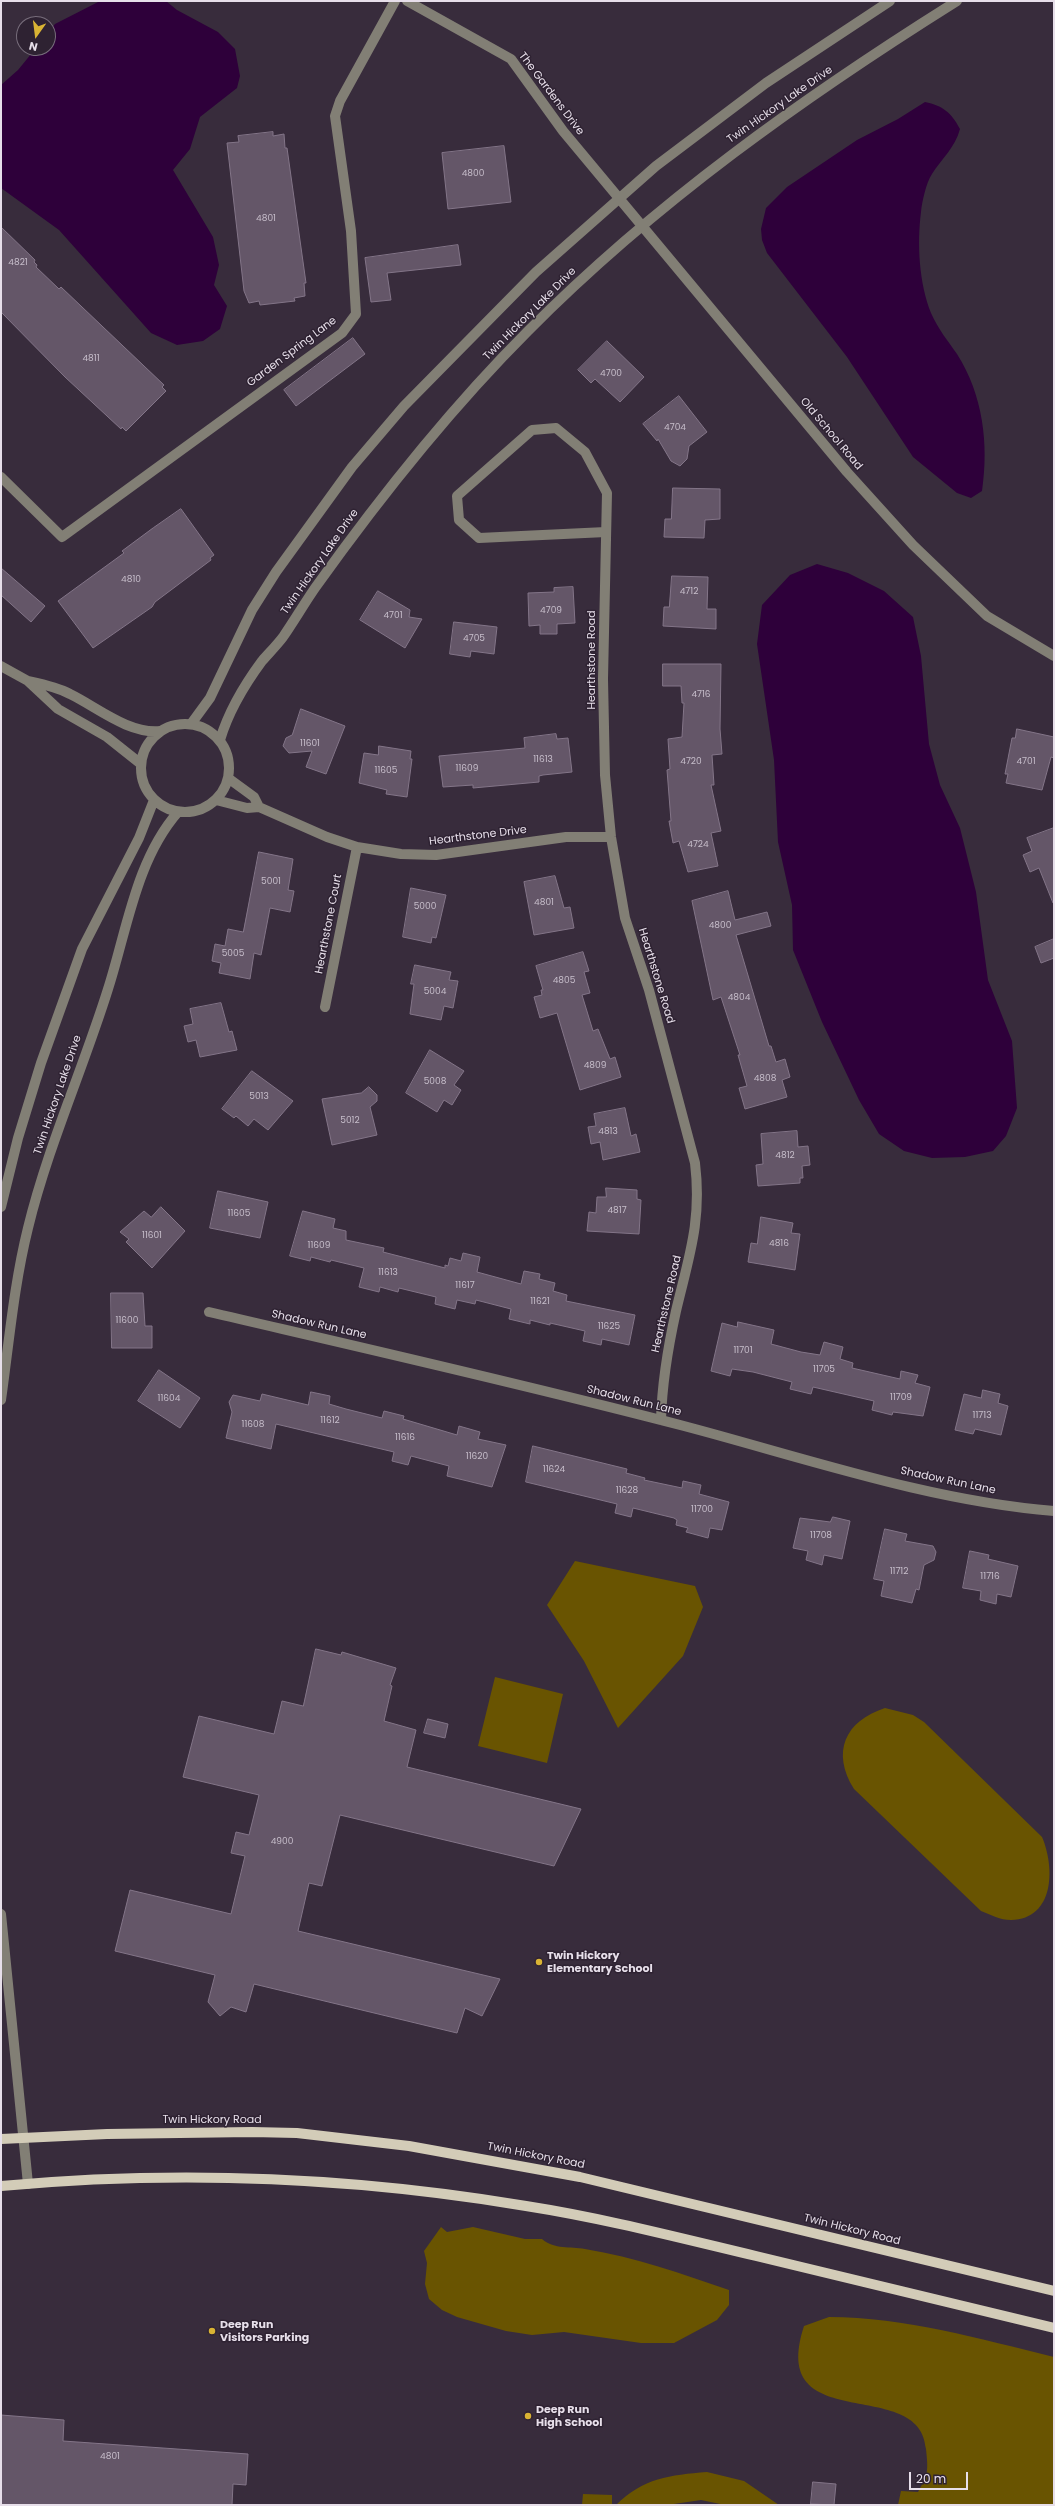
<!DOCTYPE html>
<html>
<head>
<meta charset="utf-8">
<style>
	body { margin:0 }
	#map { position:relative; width:1055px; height:2506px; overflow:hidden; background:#382c3c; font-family:Poppins,sans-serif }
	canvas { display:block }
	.frame { position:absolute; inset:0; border:2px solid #e7dfea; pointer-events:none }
	.north { position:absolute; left:16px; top:16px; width:40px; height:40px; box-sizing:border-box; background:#2e2232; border:1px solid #786e7c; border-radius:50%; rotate:194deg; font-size:11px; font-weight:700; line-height:16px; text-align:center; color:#e7dfea }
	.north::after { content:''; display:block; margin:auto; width:14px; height:18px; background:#d9b334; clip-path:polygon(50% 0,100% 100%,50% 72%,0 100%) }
	.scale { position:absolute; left:909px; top:2472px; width:59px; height:18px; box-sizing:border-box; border:2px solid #e7dfea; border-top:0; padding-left:5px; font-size:12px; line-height:14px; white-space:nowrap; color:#e7dfea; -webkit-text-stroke:3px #2e2232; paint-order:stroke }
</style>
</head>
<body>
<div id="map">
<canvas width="1055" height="2506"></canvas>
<div class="frame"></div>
<div class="north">N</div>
<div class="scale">20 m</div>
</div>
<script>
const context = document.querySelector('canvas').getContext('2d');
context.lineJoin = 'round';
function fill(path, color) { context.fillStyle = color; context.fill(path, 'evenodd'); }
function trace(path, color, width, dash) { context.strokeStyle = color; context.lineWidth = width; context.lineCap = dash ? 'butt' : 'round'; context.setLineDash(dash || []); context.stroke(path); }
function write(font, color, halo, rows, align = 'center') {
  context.font = font + ' Poppins,sans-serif'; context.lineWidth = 3; context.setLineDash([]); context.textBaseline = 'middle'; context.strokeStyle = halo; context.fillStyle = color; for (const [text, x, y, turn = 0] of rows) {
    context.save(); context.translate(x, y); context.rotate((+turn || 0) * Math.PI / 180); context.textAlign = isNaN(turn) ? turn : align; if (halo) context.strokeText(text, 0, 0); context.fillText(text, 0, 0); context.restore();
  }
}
const green = new Path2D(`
	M575,1561L695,1586L703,1607L683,1656L618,1728L584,1661L547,1605Z
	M495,1677L563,1694L547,1763L478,1746Z
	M885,1708L913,1715L924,1722L1042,1837C1055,1867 1055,1919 1011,1920C1000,1920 991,1915 981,1911L854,1789C831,1752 845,1721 885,1708Z
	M441,2227L447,2232L473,2227L525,2239H542C555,2250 570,2246 585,2249C635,2257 682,2274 729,2290V2305L717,2320L674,2343H641L564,2332L532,2335L506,2331L457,2317L442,2310L429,2299L425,2284L427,2263L424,2251Z
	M829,2317C905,2317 980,2339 1054,2357V2505H898L901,2491L918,2492C929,2473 928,2470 926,2449C921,2374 767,2439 804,2326Z
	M707,2472L744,2481L779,2505H725L701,2500L667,2505H616C643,2478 670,2475 707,2472Z
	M583,2494L612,2495V2505H582Z`);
const water = new Path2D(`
	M100,1H166L177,10L218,32L235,49L240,76L237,88L200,117L190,149L173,170L213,237L219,265L214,285L227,306L220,329L203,341L177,345L151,333L59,230L1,188V85L18,70L36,48H48V33L55,24Z
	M925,102C943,106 951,112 960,129C955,148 942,158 932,174C926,183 922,202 921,212C917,244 919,283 931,313C938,329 948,341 957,354C983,395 989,444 982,491L971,498L957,493L913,457L847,357L767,253L762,240L761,229L766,208L787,187L857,140L898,119Z
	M817,564L848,573L884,591L913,617L921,656L929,744L940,785L960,828L976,892L988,980L1012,1041L1017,1108L1006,1136L993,1151L965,1157L932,1158L904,1151L879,1134L859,1100L822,1022L793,950L792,905L778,842L774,760L757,644L762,605L790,575Z`);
const building = new Path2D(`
	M273,132V136L284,134L285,148H287L306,283H304L305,296L294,298L295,301L260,305L259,301L249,303L244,291L227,143L239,142L238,136Z
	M504,146L511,202L448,209L442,153Z
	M1,227L35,260L34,262L37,265L36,267L59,289L61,287L164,385L162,387L166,391L126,431L122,427L121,429L65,377L1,312Z
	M458,245L461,265L387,273L391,300L371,302L365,258Z
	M353,338L365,354L296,406L284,390Z
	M607,341L644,377L620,402L595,379L591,383L578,370Z
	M679,396L707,432L689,446L687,459L680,466L671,461L658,439L657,441L643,424Z
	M673,488L720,489V519L705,520L704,538L664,537L665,519H671Z
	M181,509L214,555L210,558L211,560L155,602L152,607L93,648L58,601L124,553L122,551L153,528Z
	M1,568L45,606L31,622L1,595Z
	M672,576L708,577L707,609H716V629L663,626L664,607H669Z
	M573,587L575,623L557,624V634H540V625L529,626L528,593L554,592V588Z
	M378,591L410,610L409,617L422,619L405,648L360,620Z
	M454,622L497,627L494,654L471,651L470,657L450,654Z
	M663,664H721L720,729L722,754L712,755L714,785H711L721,831L711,833L718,866L688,872L679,841L673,843L669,821H671L667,770L670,769L668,739L682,737L684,703H682L681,686H663Z
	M301,709L345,726L326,774L306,767L312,751L289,753L283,746L286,738L292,735Z
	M1017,729L1054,737V758L1051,757L1042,790L1006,783L1008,774H1005L1012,738H1015Z
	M556,734L557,739L568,738L572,772L543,775L539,776V782L473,788V785L443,787L439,756L525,748L524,738Z
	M379,746L411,751L410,759H412L407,797L386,794L387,790L359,783L364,753L378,755Z
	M1054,828V902L1053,903L1039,868L1030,872L1023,855L1032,851L1027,838Z
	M259,852L293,859L288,890L294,891L290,912L270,908L261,955L254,953L250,979L219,973L221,963L212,961L215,944L225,946L228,929L243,932Z
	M555,876L564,908L570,907L574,928L534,935L524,882Z
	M411,888L446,895L436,938L432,937L431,943L403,937Z
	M728,891L735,920L767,912L771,926L736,935L769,1046H771L776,1062L785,1059L790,1077L782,1080L787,1097L745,1109L739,1088L747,1086L738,1055H740L721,997L713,1000L692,901Z
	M1054,939V958L1041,963L1035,947Z
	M583,952L589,971L584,972L590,993L582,995L593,1031L598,1029L610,1059L615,1057L621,1077L580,1090L557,1013L540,1018L534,997L542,995L541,990H543L536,966Z
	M415,965L451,972L449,980L458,981L453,1008L444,1006L441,1020L410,1014L414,984H411Z
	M221,1003L229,1032L232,1031L237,1050L200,1057L196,1040L188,1042L184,1026L193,1024L190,1009Z
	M430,1050L464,1071L454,1085L461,1090L452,1105L444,1100L437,1112L406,1093Z
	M252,1071L293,1101L268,1130L254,1119L248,1126L236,1116L234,1118L222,1109Z
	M369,1087L377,1095V1101L370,1107L377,1135L332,1145L322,1099L361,1093Z
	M625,1108L631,1136L636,1134L640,1152L603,1160L600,1142L591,1144L588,1127L596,1126L594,1114Z
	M797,1131L798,1147L808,1146L810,1165L802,1166L803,1178H800V1183L758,1186L756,1165L763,1164L761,1134Z
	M606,1188L637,1190V1199L641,1200L639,1234L587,1231L589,1212L596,1213L597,1197H606Z
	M218,1191L268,1202L260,1238L210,1228Z
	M161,1207L185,1231L152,1268L126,1242L129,1239L120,1232L144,1211L151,1217Z
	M303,1211L335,1219L333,1228L346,1231V1240L384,1248L383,1252L445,1268V1265L448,1266L450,1258L461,1261L463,1253L480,1257L477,1272L521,1284L524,1271L540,1274L539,1279L555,1283L553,1291L567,1295L566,1301L635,1315L629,1345L602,1339L601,1345L583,1341L585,1331L550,1323V1325L530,1320V1324L509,1319L511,1309L476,1300L475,1304L457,1300L455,1309L435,1304L436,1297L399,1288L398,1292L380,1287L379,1292L359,1287L364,1268L331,1260L330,1262L311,1257L310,1261L290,1256Z
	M761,1217L793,1223L791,1233L800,1234L795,1270L748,1262L751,1243L757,1244Z
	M111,1293H143L145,1326H152V1348H112Z
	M738,1322L774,1330L771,1344L801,1352L820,1355L824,1342L843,1347L840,1359L853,1363L852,1368L900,1379L901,1371L918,1375L915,1383L930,1387L923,1416L893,1412L892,1415L872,1410L874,1401L813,1387L811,1394L790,1389L792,1382L753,1372L732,1369L730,1376L711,1371L722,1323L737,1327Z
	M159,1370L200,1398L180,1428L138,1401Z
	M983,1390L1000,1394L998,1403L1008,1406L1001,1435L975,1429L973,1434L955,1430L964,1394L981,1398Z
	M311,1392L330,1396L329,1404L346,1409L382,1418L384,1411L404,1416L403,1419L457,1435L459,1426L480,1432L478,1439L506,1445L492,1487L447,1476L449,1466L411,1456L408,1465L392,1461L394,1452L276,1424L271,1449L226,1438L232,1412L229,1402L233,1395L260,1401L262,1394L308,1405Z
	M533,1446L627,1469L626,1473L645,1478L644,1480L682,1488L683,1481L701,1485L699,1494L729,1502L722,1530L710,1528L708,1538L686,1532L688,1528L676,1525L677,1520L674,1518L633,1508L631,1517L615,1513L617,1504L526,1482Z
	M833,1517L850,1521L842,1559L824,1555L822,1565L806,1560L808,1551L793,1548L800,1518L830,1522Z
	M885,1529L907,1534L905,1541L933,1546L936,1552L934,1560L924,1565L919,1590L916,1589L912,1603L881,1596L884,1581L874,1579Z
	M970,1551L989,1555L988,1559L1018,1566L1011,1597L997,1594L996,1604L980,1600L981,1591L963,1588Z
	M316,1649L341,1655L342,1652L396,1668L390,1685L392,1686L384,1721L416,1730L407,1767L581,1809L554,1866L340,1815L322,1886L309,1883L298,1931L500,1979L482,2016L465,2008L457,2033L254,1984L246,2012L231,2007L220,2016L208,2002L215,1975L115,1951L130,1890L231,1914L245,1856L231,1853L236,1832L249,1835L259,1795L183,1777L199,1716L274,1734L282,1701L303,1706Z
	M428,1719L448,1724L445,1738L424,1733Z
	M1,2415L64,2420L63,2441L248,2454L246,2485L233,2484L232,2505H1Z
	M813,2482L836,2484L834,2505L811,2504Z`);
const minor = new Path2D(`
	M407,1L511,59L563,131L847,472L913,545L987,616L1054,656
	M1,477L62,537L342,333L356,314L351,231L335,116L340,101L395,1
	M606,532L479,538L459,520L457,496L532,430L556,428L585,452L607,493L603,679L605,775L611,837L625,918L649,990L695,1163C702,1221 689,1256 676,1311C668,1347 662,1383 661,1420
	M1,666L28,681
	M141 768a44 44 0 1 1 88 0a44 44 0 1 1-88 0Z
	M191,724L210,698L252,610L276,572L352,467L404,406L536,272L656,166L766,83L890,1
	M220,740C228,713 245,684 262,661C269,653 277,645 283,637C294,621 304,604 315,588C380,497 449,410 528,331C656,202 804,97 957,1
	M141,764L107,737L58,709L28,681C42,684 57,687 70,694C97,707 128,734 160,731
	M228,778L254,797L259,807
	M216,800L247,808L259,807L327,837L357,847L401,854L436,855L566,837H611
	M325,1007L357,847
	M1,1207L18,1138L41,1063L82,949L139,838L154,800
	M209,1312C368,1349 527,1385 684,1426C805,1458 930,1501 1054,1511
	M1,1400C9,1343 14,1284 28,1228C48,1146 83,1069 108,989C127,930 136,860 178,812
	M1,1914L28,2184`);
const major = new Path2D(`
	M1,2139L107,2134L252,2132L297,2133L409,2146L580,2177L1054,2291
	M1,2186C176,2170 353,2177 526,2206C603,2218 680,2238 756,2256C856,2280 955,2304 1054,2328`);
const markers = [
	[539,1962,4,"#d9b334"],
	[212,2331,4,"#d9b334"],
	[528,2416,4,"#d9b334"]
];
const numberNames = [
	["4800",473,174],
	["4801",266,219],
	["4821",18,263],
	["4811",91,359],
	["4700",611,374],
	["4704",675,428],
	["4810",131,580],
	["4712",689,592],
	["4709",551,611],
	["4701",393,616],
	["4705",474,639],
	["4716",701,695],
	["11601",310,744],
	["11613",543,760],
	["4720",691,762],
	["4701",1026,762],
	["11609",467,769],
	["11605",386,771],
	["4724",698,845],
	["5001",271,882],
	["4801",544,903],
	["5000",425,907],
	["4800",720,926],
	["5005",233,954],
	["4805",564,981],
	["5004",435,992],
	["4804",739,998],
	["4809",595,1066],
	["4808",765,1079],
	["5008",435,1082],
	["5013",259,1097],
	["5012",350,1121],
	["4813",608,1132],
	["4812",785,1156],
	["4817",617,1211],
	["11605",239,1214],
	["11601",152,1236],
	["4816",779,1244],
	["11609",319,1246],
	["11613",388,1273],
	["11617",465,1286],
	["11621",540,1302],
	["11600",127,1321],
	["11625",609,1327],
	["11701",743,1351],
	["11705",824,1370],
	["11709",901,1398],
	["11604",169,1399],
	["11713",982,1416],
	["11612",330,1421],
	["11608",253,1425],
	["11616",405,1438],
	["11620",477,1457],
	["11624",554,1470],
	["11628",627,1491],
	["11700",702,1510],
	["11708",821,1536],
	["11712",899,1572],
	["11716",990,1577],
	["4900",282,1842],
	["4801",110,2457]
];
const streetNames = [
	["The Gardens Drive",551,94,53],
	["Twin Hickory Lake Drive",780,105,-35],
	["Twin Hickory Lake Drive",530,314,-45],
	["Garden Spring Lane",292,352,-37],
	["Old School Road",831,434,50],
	["Twin Hickory Lake Drive",320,562,-55],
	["Hearthstone Road",592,660,-90],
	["Hearthstone Drive",478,836,-7],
	["Hearthstone Court",329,924,-79],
	["Hearthstone Road",656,976,73],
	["Twin Hickory Lake Drive",58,1095,-71],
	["Hearthstone Road",667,1304,-77],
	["Shadow Run Lane",319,1325,13],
	["Shadow Run Lane",634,1401,14],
	["Shadow Run Lane",948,1481,12],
	["Twin Hickory Road",212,2120],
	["Twin Hickory Road",536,2156,11],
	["Twin Hickory Road",852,2230,14]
];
const poiNames = [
	["Twin Hickory",547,1956],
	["Elementary School",547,1969],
	["Deep Run",220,2325],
	["Visitors Parking",220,2338],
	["Deep Run",536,2410],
	["High School",536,2423]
];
fill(green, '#695401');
fill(water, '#2e003a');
fill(building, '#645668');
trace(building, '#837588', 1);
trace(minor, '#827f75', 10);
trace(major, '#d3ccb8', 10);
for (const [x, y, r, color] of markers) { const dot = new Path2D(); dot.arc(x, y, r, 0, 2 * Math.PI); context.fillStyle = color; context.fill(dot); trace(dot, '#2e2232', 1.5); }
write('9px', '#c6bdca', null, numberNames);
write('11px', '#e7dfea', '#2e2232', streetNames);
write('bold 11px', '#e7dfea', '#2e2232', poiNames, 'left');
</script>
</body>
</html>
